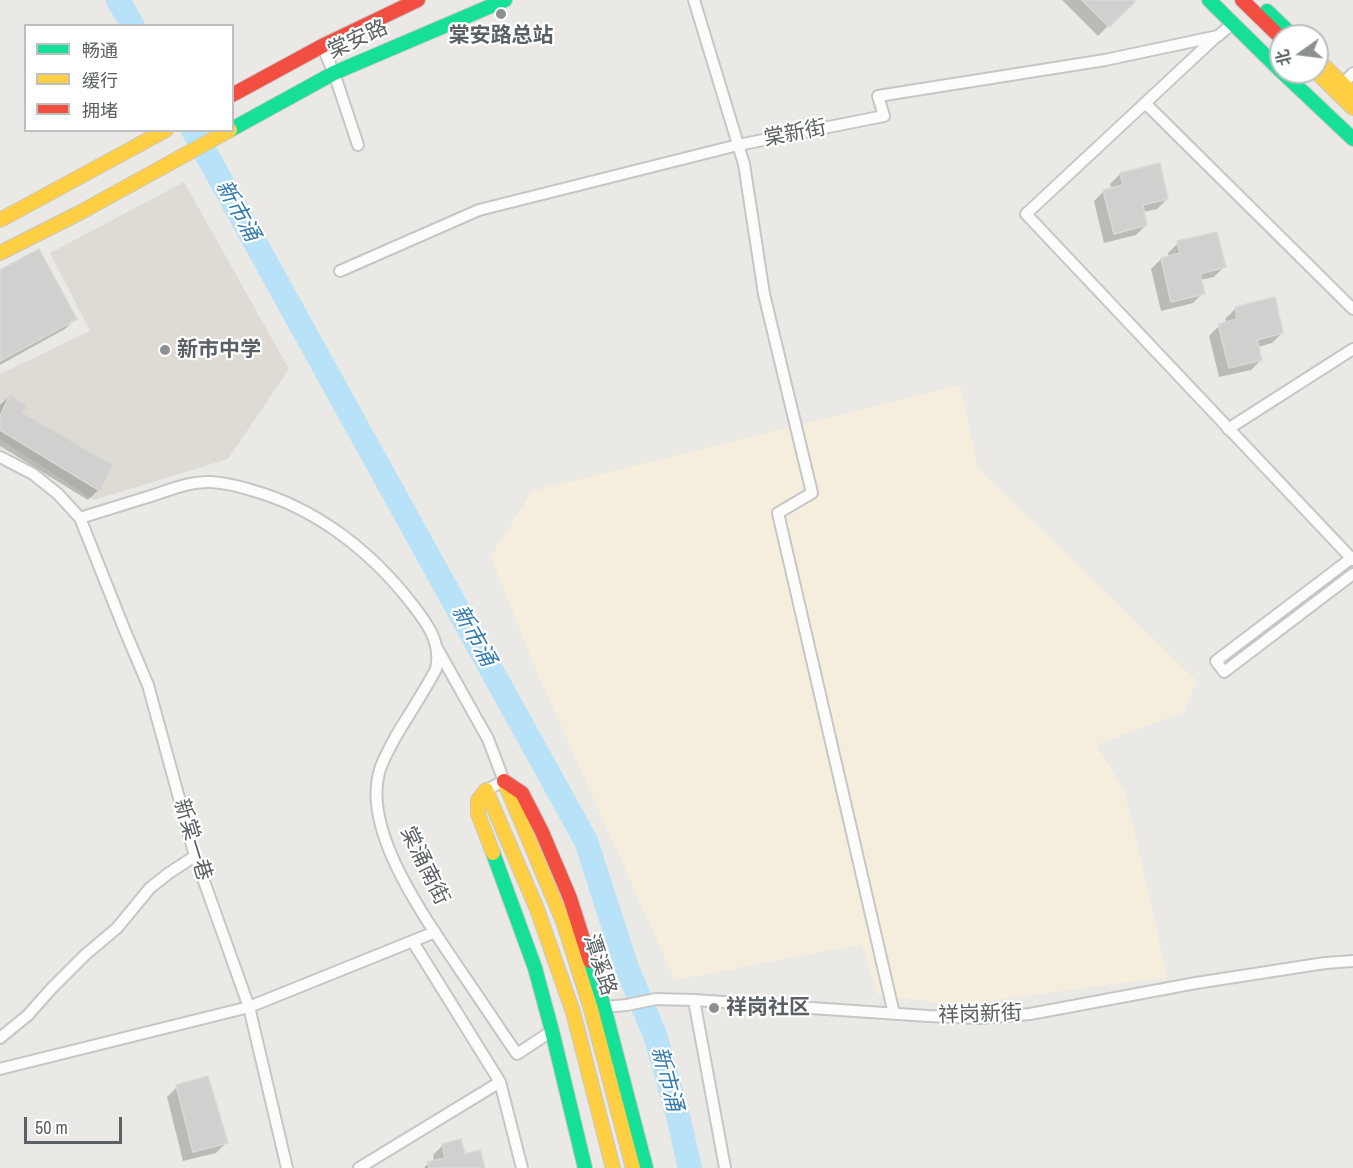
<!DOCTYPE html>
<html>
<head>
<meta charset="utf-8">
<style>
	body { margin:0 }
	#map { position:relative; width:1353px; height:1168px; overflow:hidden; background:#ebe9e5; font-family:"Archivo Narrow","Noto Sans SC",sans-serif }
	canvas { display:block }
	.legend { position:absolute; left:24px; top:24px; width:210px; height:108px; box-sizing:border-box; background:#fff; border:2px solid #bdbfc1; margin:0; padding:8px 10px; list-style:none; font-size:18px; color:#5a6064 }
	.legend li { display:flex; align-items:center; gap:12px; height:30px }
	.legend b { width:30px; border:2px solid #bdbfc1 }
	.north { position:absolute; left:1269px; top:24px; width:60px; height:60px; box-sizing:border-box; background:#fff; border:2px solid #bdbfc1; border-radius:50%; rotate:256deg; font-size:16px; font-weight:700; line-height:24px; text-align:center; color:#5a6064 }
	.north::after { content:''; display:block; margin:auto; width:21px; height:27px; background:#8d9091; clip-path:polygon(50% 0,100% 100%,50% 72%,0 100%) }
	.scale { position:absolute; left:24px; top:1117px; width:98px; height:27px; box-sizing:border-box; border:3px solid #5a6064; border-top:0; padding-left:8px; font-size:18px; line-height:21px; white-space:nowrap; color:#5a6064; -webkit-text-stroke:4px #fff; paint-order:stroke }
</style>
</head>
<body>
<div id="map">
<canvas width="1353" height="1168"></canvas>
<ul class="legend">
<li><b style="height:8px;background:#16e098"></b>畅通</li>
<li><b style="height:8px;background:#ffcf43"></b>缓行</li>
<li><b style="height:8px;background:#f24e42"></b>拥堵</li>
</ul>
<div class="north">北</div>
<div class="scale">50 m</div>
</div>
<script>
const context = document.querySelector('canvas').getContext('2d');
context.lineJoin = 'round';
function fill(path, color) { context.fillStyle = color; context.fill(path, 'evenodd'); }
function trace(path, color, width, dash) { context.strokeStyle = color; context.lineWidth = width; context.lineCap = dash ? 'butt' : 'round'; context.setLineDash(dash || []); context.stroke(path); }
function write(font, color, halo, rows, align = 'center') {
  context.font = font + ' "Archivo Narrow","Noto Sans SC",sans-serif'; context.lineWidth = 4.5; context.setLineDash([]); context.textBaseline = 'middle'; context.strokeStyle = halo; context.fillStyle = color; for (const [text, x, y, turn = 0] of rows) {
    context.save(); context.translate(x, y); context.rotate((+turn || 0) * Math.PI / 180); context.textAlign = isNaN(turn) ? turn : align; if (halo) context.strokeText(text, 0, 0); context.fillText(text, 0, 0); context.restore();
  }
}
const commercial = new Path2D(`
	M960,385L978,468L1197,681L1183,712L1096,745L1124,790L1144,873L1167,977L957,1005L878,995L862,944L675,980L538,674L491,557L532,491Z`);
const education = new Path2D(`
	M184,182L289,369L228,459L94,500L0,439V374L90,331L50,253Z`);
const shadow = new Path2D(`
	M1062,0H1133V1L1098,36Z
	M1120,174L1167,199L1157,209L1143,212L1146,225L1136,235L1104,243L1094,201L1104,191L1112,189L1110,184Z
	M1178,243L1224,267L1214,277L1200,280L1203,293L1193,303L1161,311L1151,269L1161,259L1169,258L1168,253Z
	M0,271L75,319L65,329L0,365Z
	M1235,309L1282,333L1272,343L1258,347L1261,360L1251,370L1219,377L1209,336L1219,326L1227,324L1225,319Z
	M10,396L21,414L98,490L88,500L0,446V405Z
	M177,1087L226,1143L216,1153L183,1161L167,1097Z
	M443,1145L464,1155L483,1168H424L428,1163L434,1162L433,1155Z`);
const river = new Path2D(`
	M118,0L133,26
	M193,130L586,841L627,968L655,1035L678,1116L690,1168`);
const building = new Path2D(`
	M1082,0H1134L1135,2L1109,27Z
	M1160,163L1168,199L1143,205L1147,225L1114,234L1103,190L1123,185L1120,173Z
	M1217,232L1226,267L1200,274L1205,294L1171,302L1161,258L1180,253L1177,241Z
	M39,249L77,319L0,361V270Z
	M1275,297L1283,333L1257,340L1262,360L1229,368L1218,324L1237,319L1235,307Z
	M10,394L26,405L23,413L113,465L100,491L0,430V416Z
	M208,1076L228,1143L193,1152L176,1085Z
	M461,1139L465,1154L480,1150L485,1168H429L427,1162L445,1158L442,1144Z`);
const street = new Path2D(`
	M694,0L744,164L764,294L812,493L778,513L894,1014
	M1217,36L1026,214L1353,560
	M322,46L334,73L358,145
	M1343,84L1353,73
	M1145,103L1353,309
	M340,271L479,210L738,145L884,116L878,96L1105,60L1218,36L1232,24
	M1228,429L1353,349
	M0,457L33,474L58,494L80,518L125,631L148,685L195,856L249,1007L287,1168
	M80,518C105,510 129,503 154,495C172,489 192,481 211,482C225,483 238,486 251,490C316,508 371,551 412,604C427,623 442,643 436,669C424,692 409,714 396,736C390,748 382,760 379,773C363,833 426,919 458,967C478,996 497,1025 517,1054L552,1031
	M1353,557L1216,661L1224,672L1353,574
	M438,650L488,739L504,781L486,790
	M413,942L500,1082L522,1168
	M694,1000L725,1168
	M604,1007L627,1005L656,999L694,1000L928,1016L979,1018L1030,1014L1196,983L1325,963L1353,961
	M0,1038L28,1015L51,989L85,955L117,928L150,888L169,873L195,856
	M0,1069L249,1007L435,932
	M359,1168L500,1082`);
const fast = new Path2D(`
	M1209,0L1281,71
	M1267,11L1293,36
	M1282,72L1353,139
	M232,129L334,73L505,0
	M493,853L535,968L552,1031L585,1168
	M590,961L604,1007L646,1168`);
const slow = new Path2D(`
	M1317,59L1353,94
	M1316,72L1353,108
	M0,220L166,130
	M0,253L81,212L230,130
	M504,781L563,921L591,1009L633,1168
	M493,853L478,814V800L486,790L537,909L573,1012L613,1168`);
const jam = new Path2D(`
	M1242,0L1281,38
	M232,95L324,45L418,0
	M504,781L522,793L542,832L570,898L590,961`);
const markers = [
	[501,14,6,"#8d9091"],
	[165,350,6,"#8d9091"],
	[714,1008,6,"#8d9091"]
];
const poiNames = [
	["棠安路总站",501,36,"center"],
	["新市中学",177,350],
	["祥岗社区",726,1008]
];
const streetNames = [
	["棠安路",358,40,-25],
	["棠新街",795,134,-11],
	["新棠一巷",192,840,73],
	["棠涌南街",424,866,64],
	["潭溪路",599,965,72],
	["祥岗新街",980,1015,-2]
];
const waterNames = [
	["新市涌",237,211,61],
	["新市涌",473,636,61],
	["新市涌",666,1079,75]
];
fill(commercial, '#f6eedd');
fill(education, '#dedbd5');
fill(shadow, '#0003');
trace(river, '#b7e2f7', 24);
fill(building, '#d2d0ce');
trace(building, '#dad8d4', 1.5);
trace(street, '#c6c6c6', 14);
trace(fast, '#c7c7c6', 16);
trace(slow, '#c7c7c6', 16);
trace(jam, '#c7c7c6', 16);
trace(street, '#fcfcfb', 10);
trace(fast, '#16e098', 14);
trace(slow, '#ffcf43', 14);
trace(jam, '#f24e42', 14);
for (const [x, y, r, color] of markers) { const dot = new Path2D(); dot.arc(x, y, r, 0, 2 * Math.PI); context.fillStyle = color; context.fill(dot); trace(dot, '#fff', 2); }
write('bold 21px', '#5a6064', '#fff', poiNames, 'left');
write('21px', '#5a6064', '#fff', streetNames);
write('italic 22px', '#367cae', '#fff', waterNames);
</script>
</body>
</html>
